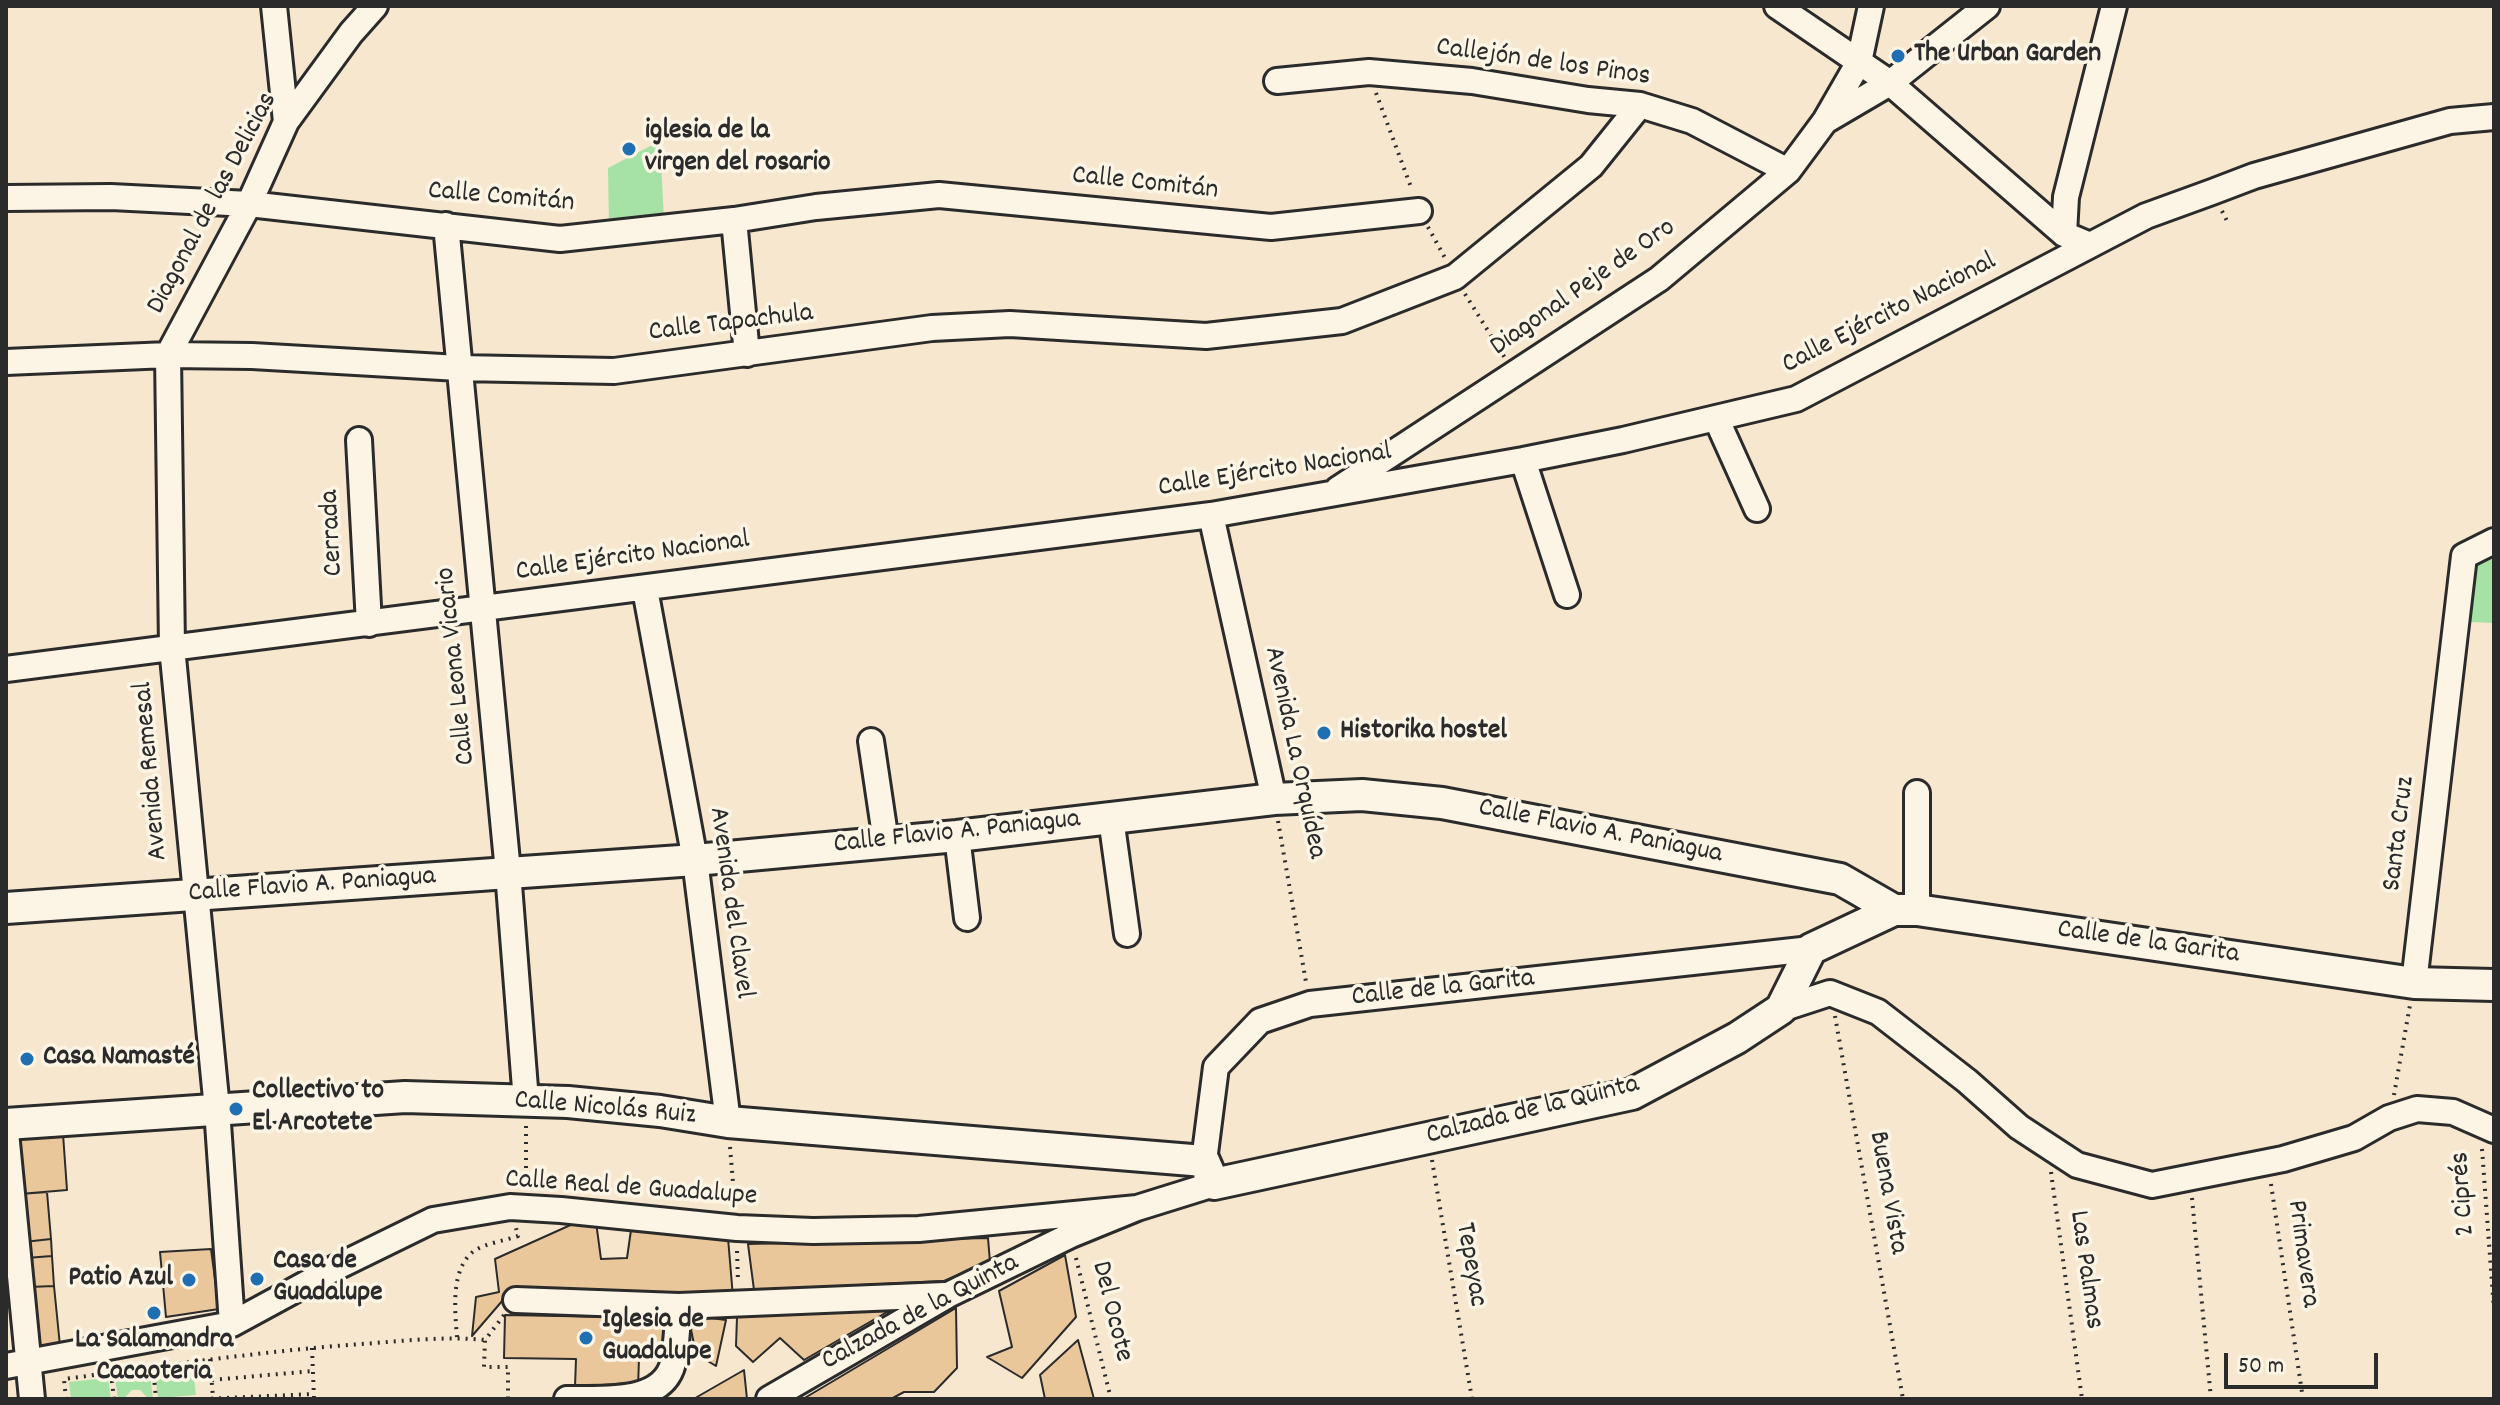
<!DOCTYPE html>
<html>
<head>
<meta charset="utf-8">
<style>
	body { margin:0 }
	#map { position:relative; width:2500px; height:1405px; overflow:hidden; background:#f7e7cf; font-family:Dekko,sans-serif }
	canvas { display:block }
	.frame { position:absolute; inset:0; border:8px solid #2b2b2b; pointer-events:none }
	.scale { position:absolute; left:2224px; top:1353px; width:154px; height:36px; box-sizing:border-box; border:4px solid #2b2b2b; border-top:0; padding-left:10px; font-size:24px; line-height:28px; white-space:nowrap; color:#2b2b2b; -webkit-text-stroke:6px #fcf5e5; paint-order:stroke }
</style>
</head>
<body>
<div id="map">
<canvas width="2500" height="1405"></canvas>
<div class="frame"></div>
<div class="scale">50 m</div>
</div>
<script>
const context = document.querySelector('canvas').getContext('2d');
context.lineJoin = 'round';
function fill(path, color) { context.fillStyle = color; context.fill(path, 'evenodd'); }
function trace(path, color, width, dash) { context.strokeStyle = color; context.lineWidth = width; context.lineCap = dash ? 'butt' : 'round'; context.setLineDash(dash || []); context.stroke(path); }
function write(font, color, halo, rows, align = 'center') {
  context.font = font + ' Dekko,sans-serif'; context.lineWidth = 7; context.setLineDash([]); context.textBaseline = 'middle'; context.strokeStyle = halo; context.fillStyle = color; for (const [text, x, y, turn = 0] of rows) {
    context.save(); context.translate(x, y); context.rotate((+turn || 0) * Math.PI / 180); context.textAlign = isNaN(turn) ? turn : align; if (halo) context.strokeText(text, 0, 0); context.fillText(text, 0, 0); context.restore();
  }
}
const green = new Path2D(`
	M660,141L664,221L609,225L608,168Z
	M2494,551V623L2469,622L2470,562Z
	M193,1370L196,1395L158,1398L155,1374Z
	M150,1374L153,1399H149L140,1390H132L123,1399H118L115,1377Z
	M108,1378L111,1399H71L69,1382Z`);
const building = new Path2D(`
	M63,1134L67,1190L20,1194L15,1138Z
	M47,1192L51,1239L24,1242L20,1194Z
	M596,1222L601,1259L627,1258L631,1230L728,1238L733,1297L509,1293L472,1336L476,1297L499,1292L495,1259L575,1223Z
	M988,1238L990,1262L944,1281L754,1290L748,1244Z
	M51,1239L52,1256L26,1258L24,1242Z
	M211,1249L219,1309L166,1317L160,1252Z
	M1065,1255L1076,1317L1022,1378L987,1357L1012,1347L999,1291Z
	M52,1256L54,1286L29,1287L26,1258Z
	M54,1286L60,1346L35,1349L29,1287Z
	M894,1308L804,1360L780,1338L753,1362L736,1346L737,1317Z
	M956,1308L957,1368L934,1392H904L891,1399H803Z
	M505,1315L668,1318L667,1359L639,1358L638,1388L575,1387L576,1359L504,1358Z
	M688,1315L726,1320L716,1366L696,1354Z
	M1078,1340L1094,1399H1045L1040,1375Z
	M744,1370L747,1399H694L697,1397Z`);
const path = new Path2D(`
	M1376,93L1412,190
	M2222,211L2227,221
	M1428,227L1445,258
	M1465,294L1505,358
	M1278,821L1306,982
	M1835,1016L1903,1399
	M2394,1095L2410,1005
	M526,1126V1189
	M730,1147L735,1206
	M2482,1149L2494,1310
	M1432,1160L1472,1399
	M2051,1172L2082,1399
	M2271,1184L2303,1399
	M2192,1198L2211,1399
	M737,1251L738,1282
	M1076,1258L1111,1399
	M504,1315L485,1340L484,1367H508V1399
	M457,1337C455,1311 450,1269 474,1251C486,1243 504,1241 518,1236L516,1228
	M312,1348L314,1399
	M210,1359L213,1398
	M153,1367L156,1399
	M111,1373L114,1399
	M212,1380L313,1371
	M66,1399L64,1379C164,1366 262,1351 362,1344C403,1341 444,1336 485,1340
	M203,1399L314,1394`);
const minor = new Path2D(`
	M274,6L286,122
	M1777,6L1890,83L2064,234L2090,245
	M1277,81L1369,72L1472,81L1588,100L1640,105L1692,121L1788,171
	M1827,120L1890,83L1987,6
	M6,198L111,197L249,204L560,239L734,220L816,207L939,195L1271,227L1419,211
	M734,220L747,354
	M446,225L508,872L526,1101
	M2064,234L2066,197L2114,6
	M6,362L168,355L252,356L459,368L614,371L932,328L1010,324L1206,336L1342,321L1455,277L1591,166L1640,105
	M1716,418L1757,509
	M359,440L369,624
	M1523,460L1567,595
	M1338,489L1659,279L1788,171L1825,121L1859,62L1871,6
	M1211,515L1274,799
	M645,589L695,860L728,1122
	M6,669L1211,515L1523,460L1623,440L1796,399L2146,216L2212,192L2254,176L2450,121L2494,117
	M871,741L886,842
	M1111,818L1127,934
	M957,836L967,918
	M1917,910V793
	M2414,983L2464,556L2494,541
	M1781,1009L1830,993L1878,1012L1967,1081L2019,1127L2077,1165L2152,1185L2283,1159L2354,1138L2389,1118L2417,1109L2453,1112L2494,1130
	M6,1132L32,1399
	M1204,1161L1216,1067L1260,1021L1310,1004L1811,949
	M516,1300L679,1306L945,1295
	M232,1324L217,1109L172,647L168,355L249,204L286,122L351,33L375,6
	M6,1366L232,1324L337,1267L433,1220L510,1207L561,1210L737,1228L813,1231L919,1229L1137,1208
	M567,1399C602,1398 663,1405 673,1363C677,1345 677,1325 679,1306
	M769,1399L948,1295L1071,1235L1137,1208L1214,1184`);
const tertiary = new Path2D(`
	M6,908L695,860L957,836L1274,799L1362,795L1442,803L1840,879L1894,910
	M6,1124L405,1097L568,1102L660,1111L728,1122L1204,1161L1214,1184L1632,1094L1737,1038L1781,1009L1811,949L1894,910H1917L2414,983L2494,985`);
const markers = [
	[1898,56,8,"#1f6fb2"],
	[629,149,8,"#1f6fb2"],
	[1324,733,8,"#1f6fb2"],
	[27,1059,8,"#1f6fb2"],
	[236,1109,8,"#1f6fb2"],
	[257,1279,8,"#1f6fb2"],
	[189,1280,8,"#1f6fb2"],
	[154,1313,8,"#1f6fb2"],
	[586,1338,8,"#1f6fb2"]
];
const poiNames = [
	["The Urban Garden",1914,56],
	["iglesia de la",645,133],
	["virgen del rosario",645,165],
	["Historika hostel",1340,733],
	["Casa Namasté",43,1059],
	["Collectivo to",252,1093],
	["El Arcotete",252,1125],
	["Casa de",273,1263],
	["Guadalupe",273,1295],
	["Patio Azul",173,1280,"right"],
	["Iglesia de",602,1322],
	["Guadalupe",602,1354],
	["La Salamandra",154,1342,"center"],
	["Cacaoteria",154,1374,"center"]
];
const streetNames = [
	["Callejón de los Pinos",1543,64,8],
	["Calle Comitán",1145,185,6],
	["Calle Comitán",501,199,5],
	["Diagonal de las Delicias",214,204,-62],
	["Diagonal Peje de Oro",1584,289,-35],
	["Calle Ejército Nacional",1890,315,-27],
	["Calle Tapachula",731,325,-7],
	["Calle Ejército Nacional",1275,472,-9],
	["Cerrada",334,533,-93],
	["Calle Ejército Nacional",633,558,-8],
	["Calle Leona Vicario",458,666,-96],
	["Avenida La Orquídea",1293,753,78],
	["Avenida Remesal",153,771,-95],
	["Calle Flavio A. Paniagua",1600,833,11],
	["Calle Flavio A. Paniagua",957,834,-6],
	["Santa Cruz",2401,834,-83],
	["Calle Flavio A. Paniagua",312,887,-4],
	["Avenida del Clavel",729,903,82],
	["Calle de la Garita",2148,944,8],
	["Calle de la Garita",1443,990,-6],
	["Calle Nicolás Ruiz",605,1110,5],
	["Calzada de la Quinta",1533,1112,-14],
	["Calle Real de Guadalupe",631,1190,4],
	["Buena Vista",1886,1193,80],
	["2 Ciprés",2465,1194,-94],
	["Primavera",2301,1254,82],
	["Tepeyac",1469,1265,80],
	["Las Palmas",2084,1270,82],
	["Del Ocote",1110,1312,76],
	["Calzada de la Quinta",921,1314,-28]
];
fill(green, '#a6e1a6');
fill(building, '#eac79b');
trace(building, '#2b2b2b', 2);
trace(minor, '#2b2b2b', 30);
trace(tertiary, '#2b2b2b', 36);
trace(path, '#2b2b2b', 4, [2, 6]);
trace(minor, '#fcf5e5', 24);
trace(tertiary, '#fcf5e5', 30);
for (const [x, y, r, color] of markers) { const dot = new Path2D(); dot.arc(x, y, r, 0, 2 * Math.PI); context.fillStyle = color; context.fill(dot); trace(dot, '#fcf5e5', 3); }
write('bold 28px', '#2b2b2b', '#fcf5e5', poiNames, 'left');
write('28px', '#2b2b2b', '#fcf5e5', streetNames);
</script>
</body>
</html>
